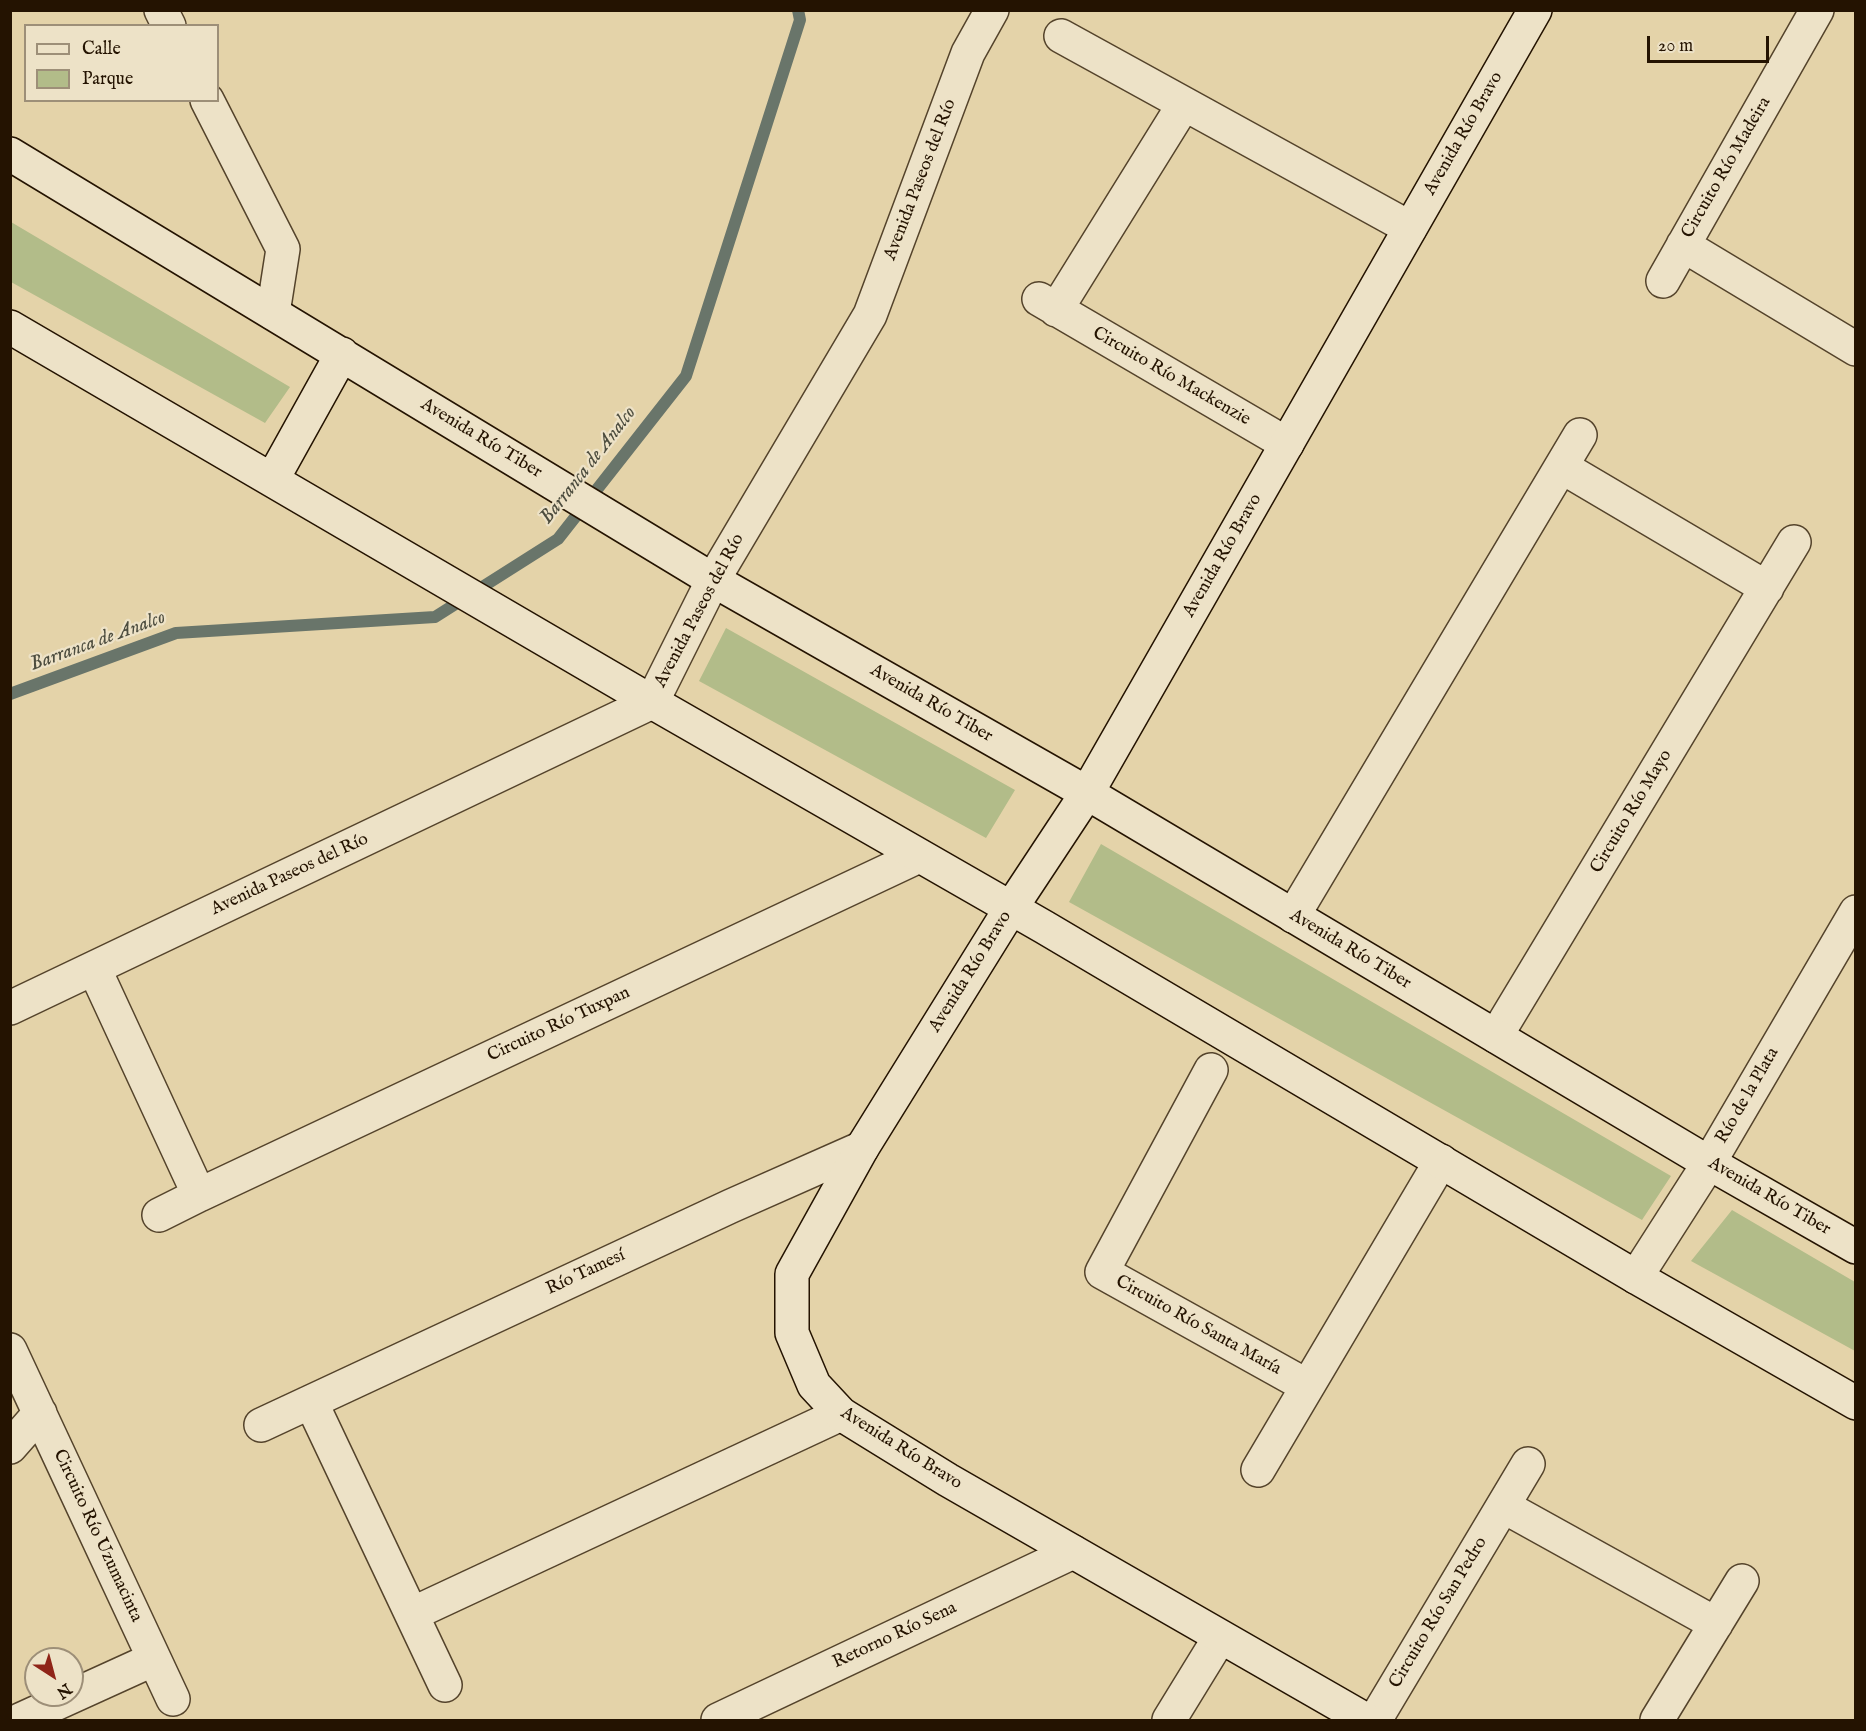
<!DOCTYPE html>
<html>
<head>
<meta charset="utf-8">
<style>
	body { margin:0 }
	#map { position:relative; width:1866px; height:1731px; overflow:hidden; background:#e4d3a9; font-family:"IM FELL English",serif }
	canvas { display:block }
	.frame { position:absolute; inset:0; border:12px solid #241301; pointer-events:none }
	.legend { position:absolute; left:24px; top:24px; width:195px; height:78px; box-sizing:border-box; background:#ede2c7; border:2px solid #9d8f78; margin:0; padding:8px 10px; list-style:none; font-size:18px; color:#241301 }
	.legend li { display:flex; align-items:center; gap:12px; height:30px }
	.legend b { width:30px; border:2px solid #9d8f78 }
	.north { position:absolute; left:24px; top:1647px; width:60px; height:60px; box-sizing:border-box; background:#ede2c7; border:2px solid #9d8f78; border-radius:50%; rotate:144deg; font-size:16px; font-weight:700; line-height:24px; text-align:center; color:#241301 }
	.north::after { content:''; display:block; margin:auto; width:21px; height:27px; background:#8f2418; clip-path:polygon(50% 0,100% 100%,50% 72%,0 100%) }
	.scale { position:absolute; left:1647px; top:36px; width:122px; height:27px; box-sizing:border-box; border:3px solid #241301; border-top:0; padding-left:8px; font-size:18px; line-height:21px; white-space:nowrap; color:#241301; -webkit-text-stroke:4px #ede2c7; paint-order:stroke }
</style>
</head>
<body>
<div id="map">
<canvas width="1866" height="1731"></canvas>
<div class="frame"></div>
<ul class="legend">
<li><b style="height:8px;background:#ede2c7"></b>Calle</li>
<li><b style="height:16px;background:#b2bc89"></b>Parque</li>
</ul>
<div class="north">N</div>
<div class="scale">20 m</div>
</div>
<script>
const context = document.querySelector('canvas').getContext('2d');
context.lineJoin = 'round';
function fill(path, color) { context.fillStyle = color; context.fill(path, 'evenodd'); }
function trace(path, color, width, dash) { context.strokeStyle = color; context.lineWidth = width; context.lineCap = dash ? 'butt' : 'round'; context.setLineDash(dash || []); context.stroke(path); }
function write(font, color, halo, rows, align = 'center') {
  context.font = font + ' "IM FELL English",serif'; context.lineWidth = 4.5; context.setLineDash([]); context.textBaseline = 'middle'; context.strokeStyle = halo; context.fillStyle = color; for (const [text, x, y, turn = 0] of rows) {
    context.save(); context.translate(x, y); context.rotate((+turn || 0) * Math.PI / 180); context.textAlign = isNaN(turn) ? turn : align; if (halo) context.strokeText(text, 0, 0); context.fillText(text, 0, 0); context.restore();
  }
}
const green = new Path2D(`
	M11,222L290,387L265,423L11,282Z
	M726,628L1015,790L986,838L699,681Z
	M1101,844L1671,1176L1642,1220L1069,902Z
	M1732,1210L1855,1282V1351L1691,1261Z`);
const stream = new Path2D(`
	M10,694L176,633L435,617L558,539L686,376L800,20L798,10`);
const street = new Path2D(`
	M161,10L169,26
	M1061,36L1410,228
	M207,100L283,249L273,313
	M1683,245L1856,349
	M1663,281L1817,10
	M1039,299L1287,444
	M1056,310L1184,104
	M1562,467L1767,588
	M1293,916L1580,435
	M94,968L199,1195
	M10,1008L652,702L713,580L870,315L968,53L992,10
	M1496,1036L1794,542
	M1211,1070L1102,1272L1307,1386
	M159,1215L199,1195L919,856
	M1636,1277L1709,1163L1856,912
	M10,1350L173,1699
	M311,1402L445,1685
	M261,1425L731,1206L862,1148
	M10,1447L40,1413
	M1258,1470L1441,1161
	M1503,1506L1716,1624
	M412,1614L841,1414
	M20,1720L154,1659
	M718,1720L1073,1552
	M1169,1720L1220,1637
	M1375,1720L1528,1464
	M1657,1720L1742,1581`);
const secondary = new Path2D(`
	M10,154L713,580L1087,793L1709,1163L1856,1247
	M10,327L652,702L1044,927L1636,1277L1856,1403
	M272,480L342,354
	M1366,1720L948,1480L841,1414L814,1385L792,1333V1274L862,1148L1011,908L1087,793L1535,10`);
const streetNames = [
	["Avenida Río Bravo",1464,134,-60],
	["Circuito Río Madeira",1727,168,-60],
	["Avenida Paseos del Río",921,180,-69],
	["Circuito Río Mackenzie",1171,377,30],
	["Avenida Río Tiber",481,439,31],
	["Avenida Río Bravo",1223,556,-60],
	["Avenida Paseos del Río",700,611,-62],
	["Avenida Río Tiber",931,704,30],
	["Circuito Río Mayo",1632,812,-59],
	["Avenida Paseos del Río",290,875,-25],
	["Avenida Río Tiber",1350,950,31],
	["Avenida Río Bravo",971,972,-58],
	["Circuito Río Tuxpan",559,1025,-25],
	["Río de la Plata",1748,1096,-60],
	["Avenida Río Tiber",1769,1197,30],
	["Río Tamesí",586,1273,-25],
	["Circuito Río Santa María",1198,1326,29],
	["Avenida Río Bravo",901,1449,32],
	["Circuito Río Uzumacinta",97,1536,65],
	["Circuito Río San Pedro",1439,1613,-59],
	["Retorno Río Sena",895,1636,-25]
];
const waterNames = [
	["Barranca de Analco",589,466,-52],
	["Barranca de Analco",98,642,-20]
];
fill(green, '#b2bc89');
trace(stream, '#69756a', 12);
trace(street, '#54432b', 36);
trace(secondary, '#241301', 36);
trace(street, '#ede2c7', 33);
trace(secondary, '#ede2c7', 33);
write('18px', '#241301', '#ede2c7', streetNames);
write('italic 20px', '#4c4c3e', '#ede2c7', waterNames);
</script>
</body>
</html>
